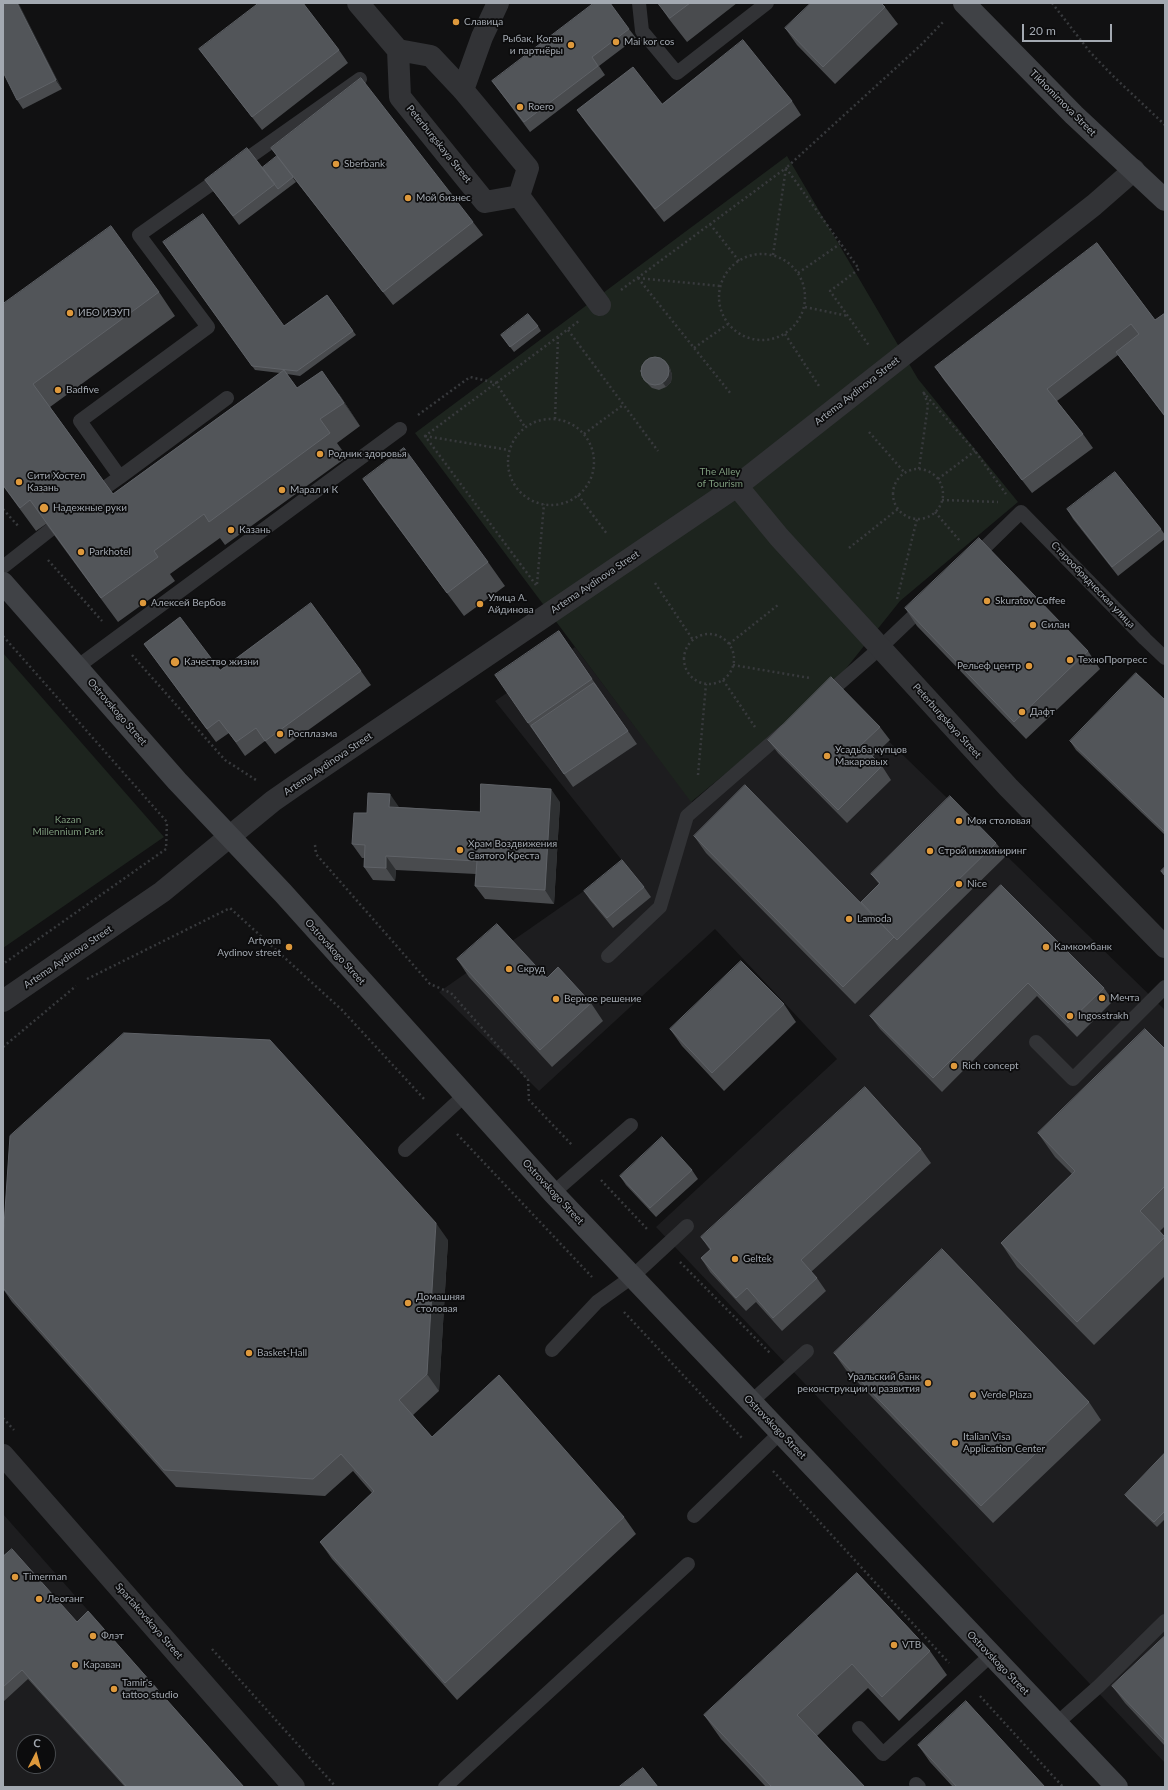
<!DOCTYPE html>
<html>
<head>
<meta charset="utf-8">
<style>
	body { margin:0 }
	#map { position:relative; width:1168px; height:1790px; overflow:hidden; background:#111112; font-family:Lato,sans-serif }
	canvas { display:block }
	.frame { position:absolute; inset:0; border:4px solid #a3a9b1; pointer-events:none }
	.north { position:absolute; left:16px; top:1734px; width:40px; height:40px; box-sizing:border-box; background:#0c0c0d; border:1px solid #484b4f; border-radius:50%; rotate:6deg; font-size:11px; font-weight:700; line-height:16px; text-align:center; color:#a3a9b1 }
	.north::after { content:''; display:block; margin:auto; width:14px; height:18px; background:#de993c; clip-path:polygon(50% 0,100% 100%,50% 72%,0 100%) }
	.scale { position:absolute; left:1022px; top:24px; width:90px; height:18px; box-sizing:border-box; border:2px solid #a3a9b1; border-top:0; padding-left:5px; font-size:12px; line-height:14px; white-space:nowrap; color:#a3a9b1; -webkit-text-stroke:3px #0c0c0d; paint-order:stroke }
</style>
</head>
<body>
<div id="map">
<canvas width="1168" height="1790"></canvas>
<div class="frame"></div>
<div class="north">С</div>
<div class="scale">20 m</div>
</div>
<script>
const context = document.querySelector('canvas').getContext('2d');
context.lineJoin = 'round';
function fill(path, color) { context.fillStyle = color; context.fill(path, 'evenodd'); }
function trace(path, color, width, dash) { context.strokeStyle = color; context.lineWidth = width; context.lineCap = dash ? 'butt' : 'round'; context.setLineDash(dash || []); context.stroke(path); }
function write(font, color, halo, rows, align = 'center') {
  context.font = font + ' Lato,sans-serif'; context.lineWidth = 3.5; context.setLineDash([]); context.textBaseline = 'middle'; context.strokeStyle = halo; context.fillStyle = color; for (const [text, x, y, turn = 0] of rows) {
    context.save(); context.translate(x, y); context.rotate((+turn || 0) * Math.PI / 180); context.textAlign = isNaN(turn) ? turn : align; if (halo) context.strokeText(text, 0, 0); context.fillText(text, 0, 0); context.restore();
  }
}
const built = new Path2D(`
	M575,647L692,802L832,686L1165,1010V1763L656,1227L837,1059L715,929L539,1091L439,992L624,863L495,701Z
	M3,1514L244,1787H3ZM24,1742H48V1766H24Z`);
const green = new Path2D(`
	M787,156L918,379L1018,502L900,601L832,686L691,802L415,433Z
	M3,653L164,837L3,948Z`);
const path = new Path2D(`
	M1052,3L1090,52L1113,76L1165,125
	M710,224L739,261
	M719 297a43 43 0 1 1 86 0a43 43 0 1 1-86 0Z
	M773,255L786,168L921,45L943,22
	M798,273L840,244
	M638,278L731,394
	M638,278L720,286
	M621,290L786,168L859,269L830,291L870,347
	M805,307L848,316
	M568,330L658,451
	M785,334L819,386
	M694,348L728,324
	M923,392L975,451L1006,494
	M418,415L470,377L496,383L525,427
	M508 462a43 43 0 1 1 86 0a43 43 0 1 1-86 0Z
	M555,419L558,337
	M869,432L905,473
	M584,434L623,405
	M425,436L509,450
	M919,469L928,405L924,393
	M893 494a25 25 0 1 1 50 0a25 25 0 1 1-50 0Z
	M938,479L975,451
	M578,495L607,534
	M942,500L998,502
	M3,509L19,527
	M935,512L960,541
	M849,548L898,509
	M48,560L102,621
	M655,583L693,640
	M537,584L544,504
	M536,585L425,436L579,321
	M897,599L917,519
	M684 659a25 25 0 1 1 50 0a25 25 0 1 1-50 0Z
	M3,636L167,822L166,849L3,964
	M729,644L778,605
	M132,655L225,760L256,780
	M733,665L810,678
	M723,680L755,727
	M698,775L706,684
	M315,845L316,854L430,984L451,993L528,1080L529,1100L572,1145
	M87,979L230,908L342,1010L426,1101
	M3,1047L76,986
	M457,1134L592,1277
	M601,1180L648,1230
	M680,1262L771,1354
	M624,1312L742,1438
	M3,1418L14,1430
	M773,1471L949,1663
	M212,1649L336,1787
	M980,1696L1063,1787`);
const lane = new Path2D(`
	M639,3L642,31L677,73L767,3
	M120,477L227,398
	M106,487L120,477L80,421L208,327L139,235L360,79
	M973,559L1021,512L1145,639L1165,658
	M3,567L50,530
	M77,667L400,429
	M825,696L880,648L925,605
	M608,956L660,907L687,816L785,731
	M1036,1042L1073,1079L1165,987
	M405,1150L465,1095
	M553,1193L631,1125
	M552,1350L597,1302L632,1277L687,1226
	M751,1402L807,1351
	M694,1516L780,1433
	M1056,1724L1099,1686L1165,1621
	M859,1728L883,1754L991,1655
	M916,1784L919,1787
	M445,1787L688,1564`);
const street = new Path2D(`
	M358,3L398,50L400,97L485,202L519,196
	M398,50L431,56L463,90L528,168L519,196
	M463,90L482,37L498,3
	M519,196L600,305
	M737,486L779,537L1008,787L1165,947
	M3,1001L162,892L273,801L296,785L737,486L1094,205L1134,170
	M3,1455L294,1787`);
const secondary = new Path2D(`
	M964,3L1074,115L1165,200
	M3,583L177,781L283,893L553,1193L1117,1787`);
const wall = new Path2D(`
	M3,3L62,89L23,109L17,100Z
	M658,3H737L687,42L669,19Z
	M885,7L898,24L835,84L797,45L785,28Z
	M629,29L636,38L599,66L605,75L530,132L492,81Z
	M199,49L339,50L348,63L262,130L209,62Z
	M792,101L801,115L664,222L587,124L577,110L662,104Z
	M271,148L473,222L483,235L393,305L289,172L296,182L239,225L205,180L262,168L277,156Z
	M163,242L284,326L327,295L356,335L300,376L287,374L297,388L339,394L360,426L337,443L347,457L225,545L220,538L170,574L175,581L118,622L46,524L36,531L3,486V304L159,292L175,316L50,407L113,494L280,373L255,370Z
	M1097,243L1155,320L1165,313V417L1118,355L1057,401L1083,434L1093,448L1032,493L944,380L935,367Z
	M538,326L541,331L514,352L501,335Z
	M667,363L670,368L672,375L671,382L666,387L659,390L652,388L643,379Z
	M363,479L488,562L505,586L464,616L379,502Z
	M1067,509L1161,529L1165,535V539L1118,576L1073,519Z
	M905,608L1088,651L1100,669L1026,739L917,626Z
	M559,631L637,744L573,787L528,723Z
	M144,644L220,670L361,671L371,685L275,754L265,741L245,756L229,733L216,742Z
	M1165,700V835L1076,750L1070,741Z
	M880,727L890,740L872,757L882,766L891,780L847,823L778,753L768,740Z
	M560,802L554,904L485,899L475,886L476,874L396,870L395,881L373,880L364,867V858H362L352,844L367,813L399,807L480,812Z
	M694,836L861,902L879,884L871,874L996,843L1006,856L855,1004L706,853Z
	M1001,885L1104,988L1113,1001L1077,1037L1037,996L942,1092L880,1029L870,1016Z
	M644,887L651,897L613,928L590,900L584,891Z
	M457,959L547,978L591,1003L603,1021L552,1067L469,977Z
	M784,1004L796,1022L724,1091L682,1046L670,1029Z
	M1165,1049V1226L1160,1231L1165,1237V1276L1094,1345L1017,1267L1001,1243L1072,1174L1055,1157L1038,1133Z
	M921,1149L931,1163L811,1272L817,1278L826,1291L782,1331L756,1302L746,1311L710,1272L701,1258L710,1250L701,1237Z
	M692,1170L698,1179L656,1217L626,1185L620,1176Z
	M3,1240H448L439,1391L413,1415L432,1437L624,1517L636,1534L457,1700L332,1559L320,1542L372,1493L353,1471L325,1496L176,1487L12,1302L3,1289Z
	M834,1353L1089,1402L1101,1420L993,1523L846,1370Z
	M1165,1453V1519L1157,1527L1128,1499L1125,1495Z
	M3,1555L77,1622L244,1787H125L28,1679L3,1702Z
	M857,1573L930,1651L947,1675L899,1721L868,1688L817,1736L865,1787H766L721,1739L704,1715Z
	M1165,1636V1746L1125,1703L1112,1686Z
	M918,1745L1045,1787H953L930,1762Z`);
const shadedWall = new Path2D(`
	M17,3L19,4L62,89L56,80Z
	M667,363L670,368L672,375L671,382L666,387L663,383Z
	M322,371L339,394L360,426L344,403Z
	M551,789L560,802L554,904L545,890Z
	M390,794L399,807H389Z
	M386,856L396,870L395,881L386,868Z
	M436,1223L448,1240L439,1391L427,1374Z`);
const building = new Path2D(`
	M3,3H17L56,80L17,100L3,72Z
	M259,3H303L339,50L252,117L199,49Z
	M594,3H610L629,29L592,57L598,66L524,122L492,81Z
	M658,3H690L670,18Z
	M811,3H881L885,7L823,67L785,28Z
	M743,40L792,101L655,209L577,110L633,67L662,104Z
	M361,78L473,222L383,292L271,148Z
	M247,148L275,184L233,216L205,180Z
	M277,156L293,177L278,189L262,168Z
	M203,214L284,326L327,295L353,331L297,371L252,366L163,242Z
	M111,226L159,292L33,384L113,494L284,370L297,388L322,371L344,403L320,419L330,433L209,522L204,514L154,551L158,557L101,598L30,500L20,508L3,485V304Z
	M1097,243L1155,320L1165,313V416L1116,352L1139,334L1131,324L1047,389L1083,434L1022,480L935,367Z
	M528,314L538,326L510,347L501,335Z
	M641 371a14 14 0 1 1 28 0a14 14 0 1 1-28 0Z
	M404,448L488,562L447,593L363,479Z
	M1115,472L1161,529L1112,567L1067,509Z
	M979,538L1088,651L1014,722L905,608Z
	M311,603L361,671L265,741L256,728L236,742L219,720L207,729L144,644L180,617L220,670Z
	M559,631L592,679L528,723L495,675Z
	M1136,673L1165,700V832L1070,741Z
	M831,677L880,727L861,745L882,766L838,810L768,740Z
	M594,683L628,731L564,774L531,726Z
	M481,784L551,789L545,890L475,886L477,861L386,856V868L364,867L365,845L352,844L354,813H367L368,793L390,794L389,807L480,812Z
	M745,785L894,937L843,987L694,836Z
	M950,796L996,843L897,940L894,937L861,902L880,883L871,874Z
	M622,860L644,887L607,918L584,891Z
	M1165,867V876L1161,871Z
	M1001,885L1104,988L1068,1023L1028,983L933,1078L870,1016Z
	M497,924L547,978L558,967L591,1003L540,1050L457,959Z
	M741,961L784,1004L712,1073L670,1029Z
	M1145,1029L1165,1049V1186L1140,1211L1165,1237L1077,1322L1001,1243L1075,1171L1038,1133Z
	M124,1033L270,1040L436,1223L427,1374L399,1400L432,1437L499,1375L624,1517L445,1683L320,1542L374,1491L341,1454L313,1479L164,1470L3,1288V1240L10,1136Z
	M865,1087L921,1149L801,1260L817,1278L773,1318L747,1288L736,1298L701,1258L711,1249L701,1237Z
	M662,1137L692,1170L650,1208L620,1176Z
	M942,1249L1089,1402L981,1506L834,1353Z
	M1165,1453V1511L1154,1522L1125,1495Z
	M12,1549L77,1622L88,1611L244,1787H127L22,1670L3,1687V1555V1556Z
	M857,1573L930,1651L882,1697L852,1664L797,1715L865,1787H772L704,1715Z
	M1165,1636V1741L1112,1686Z
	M966,1701L1045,1787H957L918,1745Z
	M643,1768L658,1787H619Z`);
const markers = [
	[456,22,4,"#de993c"],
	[616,42,4,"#de993c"],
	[571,45,4,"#de993c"],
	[520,107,4,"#de993c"],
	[336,164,4,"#de993c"],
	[408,198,4,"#de993c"],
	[70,313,4,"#de993c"],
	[58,390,4,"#de993c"],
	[320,454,4,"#de993c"],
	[19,482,4,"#de993c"],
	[282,490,4,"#de993c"],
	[44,508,5,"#de993c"],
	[231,530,4,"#de993c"],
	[81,552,4,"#de993c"],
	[987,601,4,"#de993c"],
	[143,603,4,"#de993c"],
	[480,604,4,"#de993c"],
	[1033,625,4,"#de993c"],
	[1070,660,4,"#de993c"],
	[175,662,5,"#de993c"],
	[1029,666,4,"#de993c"],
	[1022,712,4,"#de993c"],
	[280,734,4,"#de993c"],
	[827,756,4,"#de993c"],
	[959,821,4,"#de993c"],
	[460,850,4,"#de993c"],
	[930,851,4,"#de993c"],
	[959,884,4,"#de993c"],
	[849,919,4,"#de993c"],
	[289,947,4,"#de993c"],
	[1046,947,4,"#de993c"],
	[509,969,4,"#de993c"],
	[1102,998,4,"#de993c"],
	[556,999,4,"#de993c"],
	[1070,1016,4,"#de993c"],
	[954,1066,4,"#de993c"],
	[735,1259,4,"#de993c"],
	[408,1303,4,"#de993c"],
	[249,1353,4,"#de993c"],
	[928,1383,4,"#de993c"],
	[973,1395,4,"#de993c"],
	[955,1443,4,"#de993c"],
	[15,1577,4,"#de993c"],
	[39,1599,4,"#de993c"],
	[93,1636,4,"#de993c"],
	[894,1645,4,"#de993c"],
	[75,1665,4,"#de993c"],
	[114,1689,4,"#de993c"]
];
const poiNames = [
	["Славица",464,22],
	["Рыбак, Коган",563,39,"right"],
	["и партнёры",563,51,"right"],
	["Mai kor cos",624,42],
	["Roero",528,107],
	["Sberbank",344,164],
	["Мой бизнес",416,198],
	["ИБО ИЭУП",78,313],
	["Badfive",66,390],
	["Родник здоровья",328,454],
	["Сити Хостел",27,476],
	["Казань",27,488],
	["Марал и К",290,490],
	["Надежные руки",53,508],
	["Казань",239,530],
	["Parkhotel",89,552],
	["Улица А.",488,598],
	["Айдинова",488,610],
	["Skuratov Coffee",995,601],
	["Алексей Вербов",151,603],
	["Силан",1041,625],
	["ТехноПрогресс",1078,660],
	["Качество жизни",184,662],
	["Рельеф центр",1021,666,"right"],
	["Дафт",1030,712],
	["Росплазма",288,734],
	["Усадьба купцов",835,750],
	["Макаровых",835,762],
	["Моя столовая",967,821],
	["Храм Воздвижения",468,844],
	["Святого Креста",468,856],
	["Строй инжиниринг",938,851],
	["Nice",967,884],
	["Lamoda",857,919],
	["Artyom",281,941,"right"],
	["Aydinov street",281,953,"right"],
	["Камкомбанк",1054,947],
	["Скруд",517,969],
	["Мечта",1110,998],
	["Верное решение",564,999],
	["Ingosstrakh",1078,1016],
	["Rich concept",962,1066],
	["Geltek",743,1259],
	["Домашняя",416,1297],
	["столовая",416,1309],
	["Basket-Hall",257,1353],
	["Уральский банк",920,1377,"right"],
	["реконструкции и развития",920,1389,"right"],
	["Verde Plaza",981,1395],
	["Italian Visa",963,1437],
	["Application Center",963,1449],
	["Timerman",23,1577],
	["Леоганг",47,1599],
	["Флэт",101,1636],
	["VTB",902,1645],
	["Караван",83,1665],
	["Tamir's",122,1683],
	["tattoo studio",122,1695]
];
const streetNames = [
	["Tikhomirnova Street",1063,103,45],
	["Peterburgskaya Street",439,144,51],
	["Artema Aydinova Street",857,391,-38],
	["Artema Aydinova Street",595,582,-34],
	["Старообрядческая улица",1093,585,46],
	["Ostrovskogo Street",117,712,49],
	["Peterburgskaya Street",947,721,48],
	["Artema Aydinova Street",328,764,-34],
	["Ostrovskogo Street",335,952,48],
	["Artema Aydinova Street",68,957,-34],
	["Ostrovskogo Street",553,1192,47],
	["Ostrovskogo Street",775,1427,46],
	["Spartakovskaya Street",149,1621,49],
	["Ostrovskogo Street",998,1663,46]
];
const parkNames = [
	["The Alley",720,472],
	["of Tourism",720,484],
	["Kazan",68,820],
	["Millennium Park",68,832]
];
fill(built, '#1d1d1f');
fill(green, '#1d241e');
trace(path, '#383a3d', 2.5, [2, 3]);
trace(lane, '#323336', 14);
trace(street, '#323336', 22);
trace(secondary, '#404246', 22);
fill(wall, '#494b4e');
fill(shadedWall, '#2e3032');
fill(building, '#525559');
trace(building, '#5f6267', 1);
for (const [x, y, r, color] of markers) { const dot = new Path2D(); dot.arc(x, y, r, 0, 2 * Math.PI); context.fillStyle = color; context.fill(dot); trace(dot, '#0c0c0d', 1.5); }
write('10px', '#a3a9b1', '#0c0c0d', poiNames, 'left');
write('10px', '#a3a9b1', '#0c0c0d', streetNames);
write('10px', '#7d9a7c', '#0c0c0d', parkNames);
</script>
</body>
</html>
